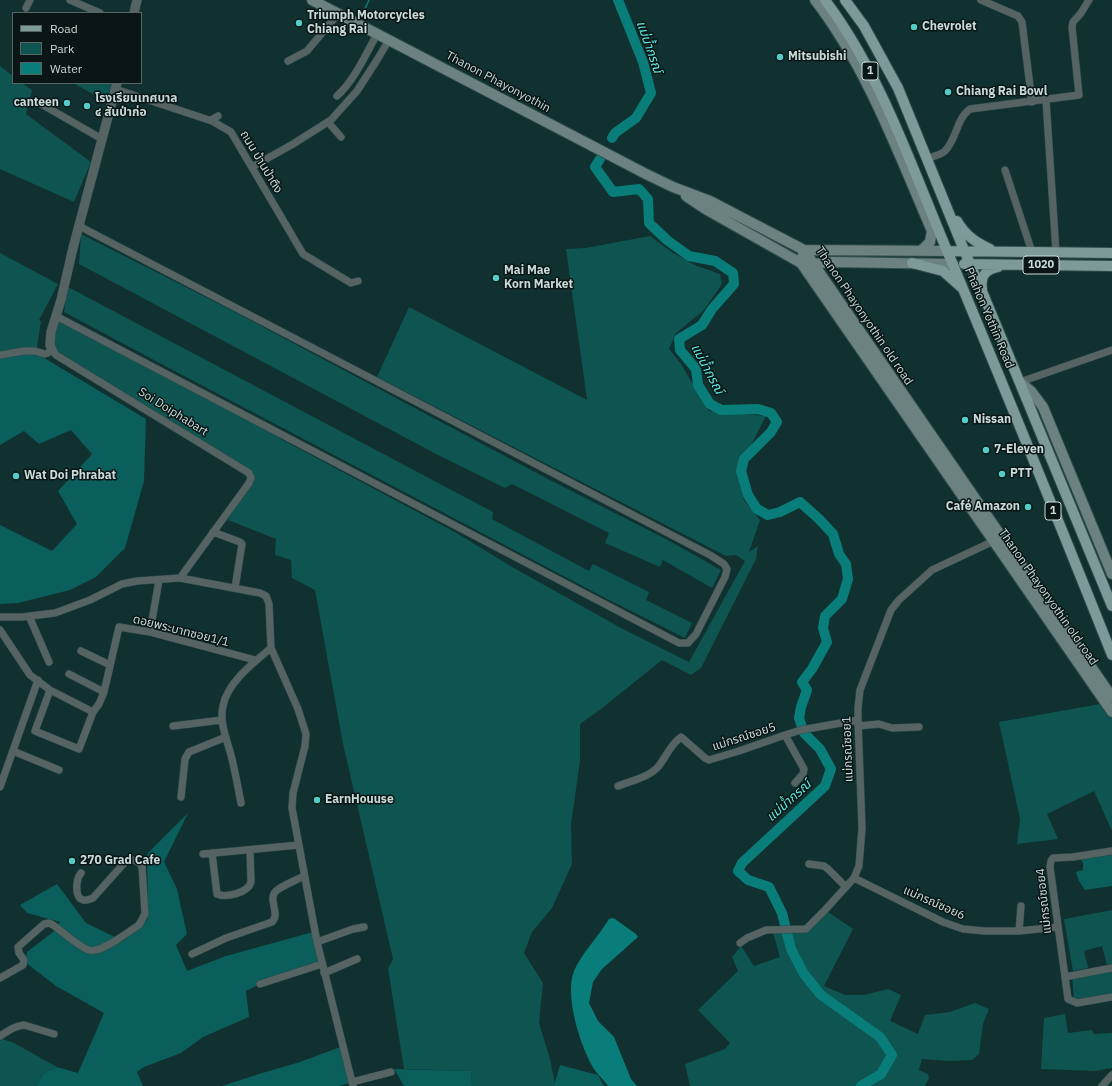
<!DOCTYPE html>
<html>
<head>
<meta charset="utf-8">
<style>
	body { margin:0 }
	#map { position:relative; width:1112px; height:1086px; overflow:hidden; background:#10312f; font-family:"IBM Plex Sans",sans-serif }
	canvas { display:block }
	.legend { position:absolute; left:12px; top:12px; width:130px; height:72px; box-sizing:border-box; background:#091615; border:1px solid #566563; margin:0; padding:5px 7px; list-style:none; font-size:12px; color:#c9dbd9 }
	.legend li { display:flex; align-items:center; gap:8px; height:20px }
	.legend b { width:20px; border:1px solid #566563 }
</style>
</head>
<body>
<div id="map">
<canvas width="1112" height="1086"></canvas>
<ul class="legend">
<li><b style="height:5px;background:#7d9a98"></b>Road</li>
<li><b style="height:11px;background:#0e5451"></b>Park</li>
<li><b style="height:11px;background:#087d79"></b>Water</li>
</ul>
</div>
<script>
const context = document.querySelector('canvas').getContext('2d');
context.lineJoin = 'round';
function fill(path, color) { context.fillStyle = color; context.fill(path, 'evenodd'); }
function trace(path, color, width, dash) { context.strokeStyle = color; context.lineWidth = width; context.lineCap = dash ? 'butt' : 'round'; context.setLineDash(dash || []); context.stroke(path); }
function write(font, color, halo, rows, align = 'center') {
  context.font = font + ' "IBM Plex Sans","Noto Sans Thai",sans-serif'; context.lineWidth = 3; context.setLineDash([]); context.textBaseline = 'middle'; context.strokeStyle = halo; context.fillStyle = color; for (const [text, x, y, turn = 0] of rows) {
    context.save(); context.translate(x, y); context.rotate((+turn || 0) * Math.PI / 180); context.textAlign = isNaN(turn) ? turn : align; if (halo) context.strokeText(text, 0, 0); context.fillText(text, 0, 0); context.restore();
  }
}
const green = new Path2D(`
	M0,66L13,76V83H22L32,90L26,114L91,162L74,202L0,169Z
	M73,83H117L111,104Z
	M81,234L233,311L546,478L666,539L721,570L712,588L663,560L660,567L605,543L609,533L512,484L505,488L438,455L79,264Z
	M650,236L673,253L697,266L720,274L722,284L703,311L676,333L669,349L681,364L709,411L766,416L744,459L736,469L744,500L760,520L749,552L758,546L756,559L701,668L691,675L662,660L601,709L580,724V761L571,824L572,864L552,908L532,932L524,953L543,983L539,1023L550,1059L555,1083L554,1086H472L471,1071L404,1069L388,969L393,959L343,744L315,590L292,578L291,560L275,555L276,539L228,520L251,473L56,355L50,340L56,316L279,433V438L453,531L514,568L621,628L689,662L745,561L736,555L726,556L377,377L409,307L587,400L566,249L586,248Z
	M0,253L58,284L39,320L41,321L36,353L0,357Z
	M68,287L493,512L492,519L589,571L593,564L649,592L646,600L692,623L685,638L609,600L167,367L64,312Z
	M1106,703L1112,712V831L1094,791L1047,814L1058,839L1017,844L1020,819L999,722Z
	M825,910L853,929L824,986L845,995H864L888,989L901,995L890,1021L918,1034L925,1015L950,1012L975,1003L989,1009L983,1024L979,1054L972,1060L949,1061L922,1059L919,1070L928,1074L929,1078L925,1086H690L685,1064L725,1049L730,1043L698,1010L738,971L732,957L741,946L754,966L780,957L772,929L806,930Z
	M1112,910V964L1107,965L1102,946L1084,951L1088,968L1073,971L1064,919Z
	M1112,968V997L1081,1003L1074,999L1072,976Z
	M1065,1014L1068,1033L1092,1030L1094,1034L1112,1033V1068L1095,1071L1041,1069L1044,1018Z
	M2,1039L14,1043L57,1067L44,1073L36,1086H0V1041Z`);
const forest = new Path2D(`
	M36,353L146,419L144,481L125,548L96,577L70,590L18,603L0,604V525L52,551L77,524L58,491L92,454L71,430L39,444L24,431L0,445V357Z
	M188,813L164,862L177,889L187,934L176,945L187,971L226,956L313,932L319,965L260,984L246,991L249,1017L203,1037L181,1053L144,1067L137,1072L143,1086H36L44,1073L57,1067L78,1073L104,1013L56,986L25,962L27,952L53,932L60,922L27,913L20,905L57,884L86,923L123,941L147,920L148,904L147,854Z
	M1112,850V886L1085,890L1079,881L1076,872L1083,870V863L1079,856Z
	M343,1046L352,1082L340,1086H222L259,1074L300,1062Z
	M560,1065L598,1075L604,1086H554Z
	M394,1069L471,1071L472,1086H404Z`);
const water = new Path2D(`
	M612,918L615,919L636,934L638,937L602,969L593,982L589,1003L598,1021L614,1037L631,1079L637,1086H608C604,1080 598,1075 594,1069C581,1048 564,996 574,971C581,955 595,940 605,925L609,919Z`);
const stream = new Path2D(`
	M363,13L369,0`);
const river = new Path2D(`
	M612,138L615,133L636,118L651,93L643,62L618,0
	M600,159L595,167L613,192L639,189L648,199L649,223L667,240L689,256L715,261L733,273L734,284L712,309L702,325L679,339L680,350L696,369L698,385L710,404L721,410L758,409L771,413L777,422L771,432L744,459L741,471L748,495L757,509L768,515L780,512L800,502L819,519L833,534L839,554L846,564L848,579L842,599L825,616L823,628L827,642L812,669L802,682L807,690L801,707L799,718L804,733L820,749L831,769L825,786L742,863L738,871L748,880L769,887L782,913L791,949L804,974L821,995L880,1037L892,1055L881,1074L861,1086`);
const minor = new Path2D(`
	M70,0L100,13
	M981,0L1018,16L1022,22L1032,102
	M26,8L30,0
	M288,61L307,51L338,14
	M115,89L212,121L231,132L303,254L351,283L358,281
	M337,96C354,81 366,54 377,34
	M1046,100L1056,252
	M36,101L102,139
	M211,120L218,116
	M328,122L341,137
	M927,159C933,156 941,155 945,151C957,139 956,119 970,109L1079,95L1072,27L1073,22L1081,13L1089,0
	M252,167L293,144L331,120L357,91L377,60L389,40
	M1005,170L1032,252
	M56,316L679,643H688L696,634L725,577L727,569L724,564L710,555L79,226
	M0,355L24,351H35L45,354L48,353L52,349L56,355L249,473L251,478L249,483L180,578
	M1020,382L1112,350
	M213,532L240,542L242,544L235,588
	M29,616L49,662
	M0,617H22L55,613L90,600L122,584L137,581L180,578L260,593L266,596L269,604L271,648L298,709L306,734L305,746L293,793L292,808L317,942L353,1086
	M0,630L30,675L50,690L93,712
	M150,632L159,580
	M81,651L110,665
	M69,674L104,692
	M50,690L35,731L79,749L93,712L99,704L104,692L119,627L150,632L255,660
	M173,726L222,720
	M858,726L879,724L892,728L919,727
	M13,751L59,770
	M795,783L803,774L804,769L785,735L801,730L858,720
	M618,786C631,781 649,777 658,767C666,757 670,745 681,737L705,758L709,760L739,751L785,735
	M0,787L38,680
	M181,797L185,759L189,752L226,737
	M241,803C238,787 235,771 231,755C227,740 219,722 223,706C227,683 254,662 271,648
	M1112,851L1073,857L1053,858L1051,861L1050,867L1068,999L1077,1003L1112,997
	M212,853L217,894C226,898 248,893 251,882L250,850
	M203,854L299,845
	M809,864L824,866L828,869L846,887
	M854,878L943,922L963,929L985,931H1019L1058,927
	M1019,931L1021,906
	M317,942L353,929L364,927
	M740,943L747,938L766,930L806,929L825,910L854,878L859,866L862,828L858,720V708L860,690L891,610L899,600L932,570L998,539
	M192,954L226,938L272,922C281,913 267,900 276,891C281,886 297,880 304,876
	M324,973L357,959
	M1065,977L1112,968
	M0,978L23,965L24,960L19,953L18,947L44,924L49,923L53,925C62,931 80,948 89,950C101,954 129,931 139,925L145,914L142,866C137,860 133,859 126,861L93,898C90,899 86,901 83,900C74,897 76,879 81,873
	M260,984L322,964
	M0,1036C8,1031 14,1026 24,1025L54,1034
	M352,1082L391,1072
	M1102,1086L1112,1075`);
const tertiary = new Path2D(`
	M134,13L137,0
	M52,349L50,345L51,332L61,300L73,248L117,83`);
const secondary = new Path2D(`
	M312,0L646,174L673,187L710,201L804,250L947,251
	M815,0C868,69 898,153 932,231L930,242L921,251
	M686,196L707,210L801,263L813,264L833,262L953,264
	M804,250L801,263L1112,712
	M804,250L1112,697
	M1020,382L1031,391L1043,407L1112,574`);
const primary = new Path2D(`
	M825,0C879,72 909,159 943,241C1001,379 1057,517 1112,655
	M845,0L864,26L898,88L964,250L984,296L1112,606
	M957,221C965,235 975,242 990,249
	M947,251L1112,253
	M912,263L943,271L961,287
	M964,264L1112,266
	M982,289C980,276 985,270 998,267`);
const markers = [
	[299,23,4,"#54cdc8"],
	[914,27,4,"#54cdc8"],
	[780,57,4,"#54cdc8"],
	[948,92,4,"#54cdc8"],
	[67,103,4,"#54cdc8"],
	[87,106,4,"#54cdc8"],
	[496,278,4,"#54cdc8"],
	[965,420,4,"#54cdc8"],
	[986,450,4,"#54cdc8"],
	[1002,474,4,"#54cdc8"],
	[16,476,4,"#54cdc8"],
	[1028,507,4,"#54cdc8"],
	[317,800,4,"#54cdc8"],
	[72,861,4,"#54cdc8"]
];
const shields = [
	[870,71,16],
	[1041,265,36],
	[1053,511,16]
];
const shieldNames = [
	["1",870,71],
	["1020",1041,265],
	["1",1053,511]
];
const poiNames = [
	["Triumph Motorcycles",307,16],
	["Chiang Rai",307,30],
	["Chevrolet",922,27],
	["Mitsubishi",788,57],
	["Chiang Rai Bowl",956,92],
	["โรงเรียนเทศบาล",95,99],
	["๔ สันป่าก่อ",95,113],
	["canteen",59,103,"right"],
	["Mai Mae",504,271],
	["Korn Market",504,285],
	["Nissan",973,420],
	["7-Eleven",994,450],
	["PTT",1010,474],
	["Wat Doi Phrabat",24,476],
	["Café Amazon",1020,507,"right"],
	["EarnHouuse",325,800],
	["270 Grad Cafe",80,861]
];
const streetNames = [
	["Thanon Phayonyothin",498,82,28],
	["ถนน บ้านป่าตึง",261,162,59],
	["Thanon Phayonyothin old road",864,316,56],
	["Phahon Yothin Road",989,318,67],
	["Soi Doiphabart",173,412,32],
	["Thanon Phayonyothin old road",1048,597,55],
	["ดอยพระบาทซอย1/1",181,631,14],
	["แม่กรณ์ซอย5",744,737,-18],
	["แม่กรณ์ซอย1",848,749,-92],
	["แม่กรณ์ซอย4",1044,901,-96],
	["แม่กรณ์ซอย6",934,903,24]
];
const waterNames = [
	["แม่น้ำกรณ์",649,47,71],
	["แม่น้ำกรณ์",707,369,62],
	["แม่น้ำกรณ์",789,801,-42]
];
fill(green, '#0e5451');
fill(forest, '#0a5e5b');
fill(water, '#087d79');
trace(stream, '#087d79', 1.5);
trace(river, '#087d79', 10);
trace(minor, '#2e4c4a', 8);
trace(tertiary, '#2e4c4a', 10);
trace(secondary, '#2e4c4a', 12);
trace(primary, '#2e4c4a', 12);
trace(minor, '#556362', 7);
trace(tertiary, '#556362', 9);
trace(secondary, '#6b8280', 10);
trace(primary, '#7d9a98', 10);
for (const [x, y, r, color] of markers) { const dot = new Path2D(); dot.arc(x, y, r, 0, 2 * Math.PI); context.fillStyle = color; context.fill(dot); trace(dot, '#091615', 1.5); }
for (const [x, y, w] of shields) { const box = new Path2D(); box.roundRect(x - w / 2, y - 9, w, 18, 3); context.fillStyle = '#091615'; context.fill(box); trace(box, '#c9dbd9', 1); }
write('bold 11px', '#c9dbd9', null, shieldNames);
write('bold 12px', '#c9dbd9', '#091615', poiNames, 'left');
write('12px', '#c9dbd9', '#091615', streetNames);
write('italic 13px', '#5feae4', '#091615', waterNames);
</script>
</body>
</html>
